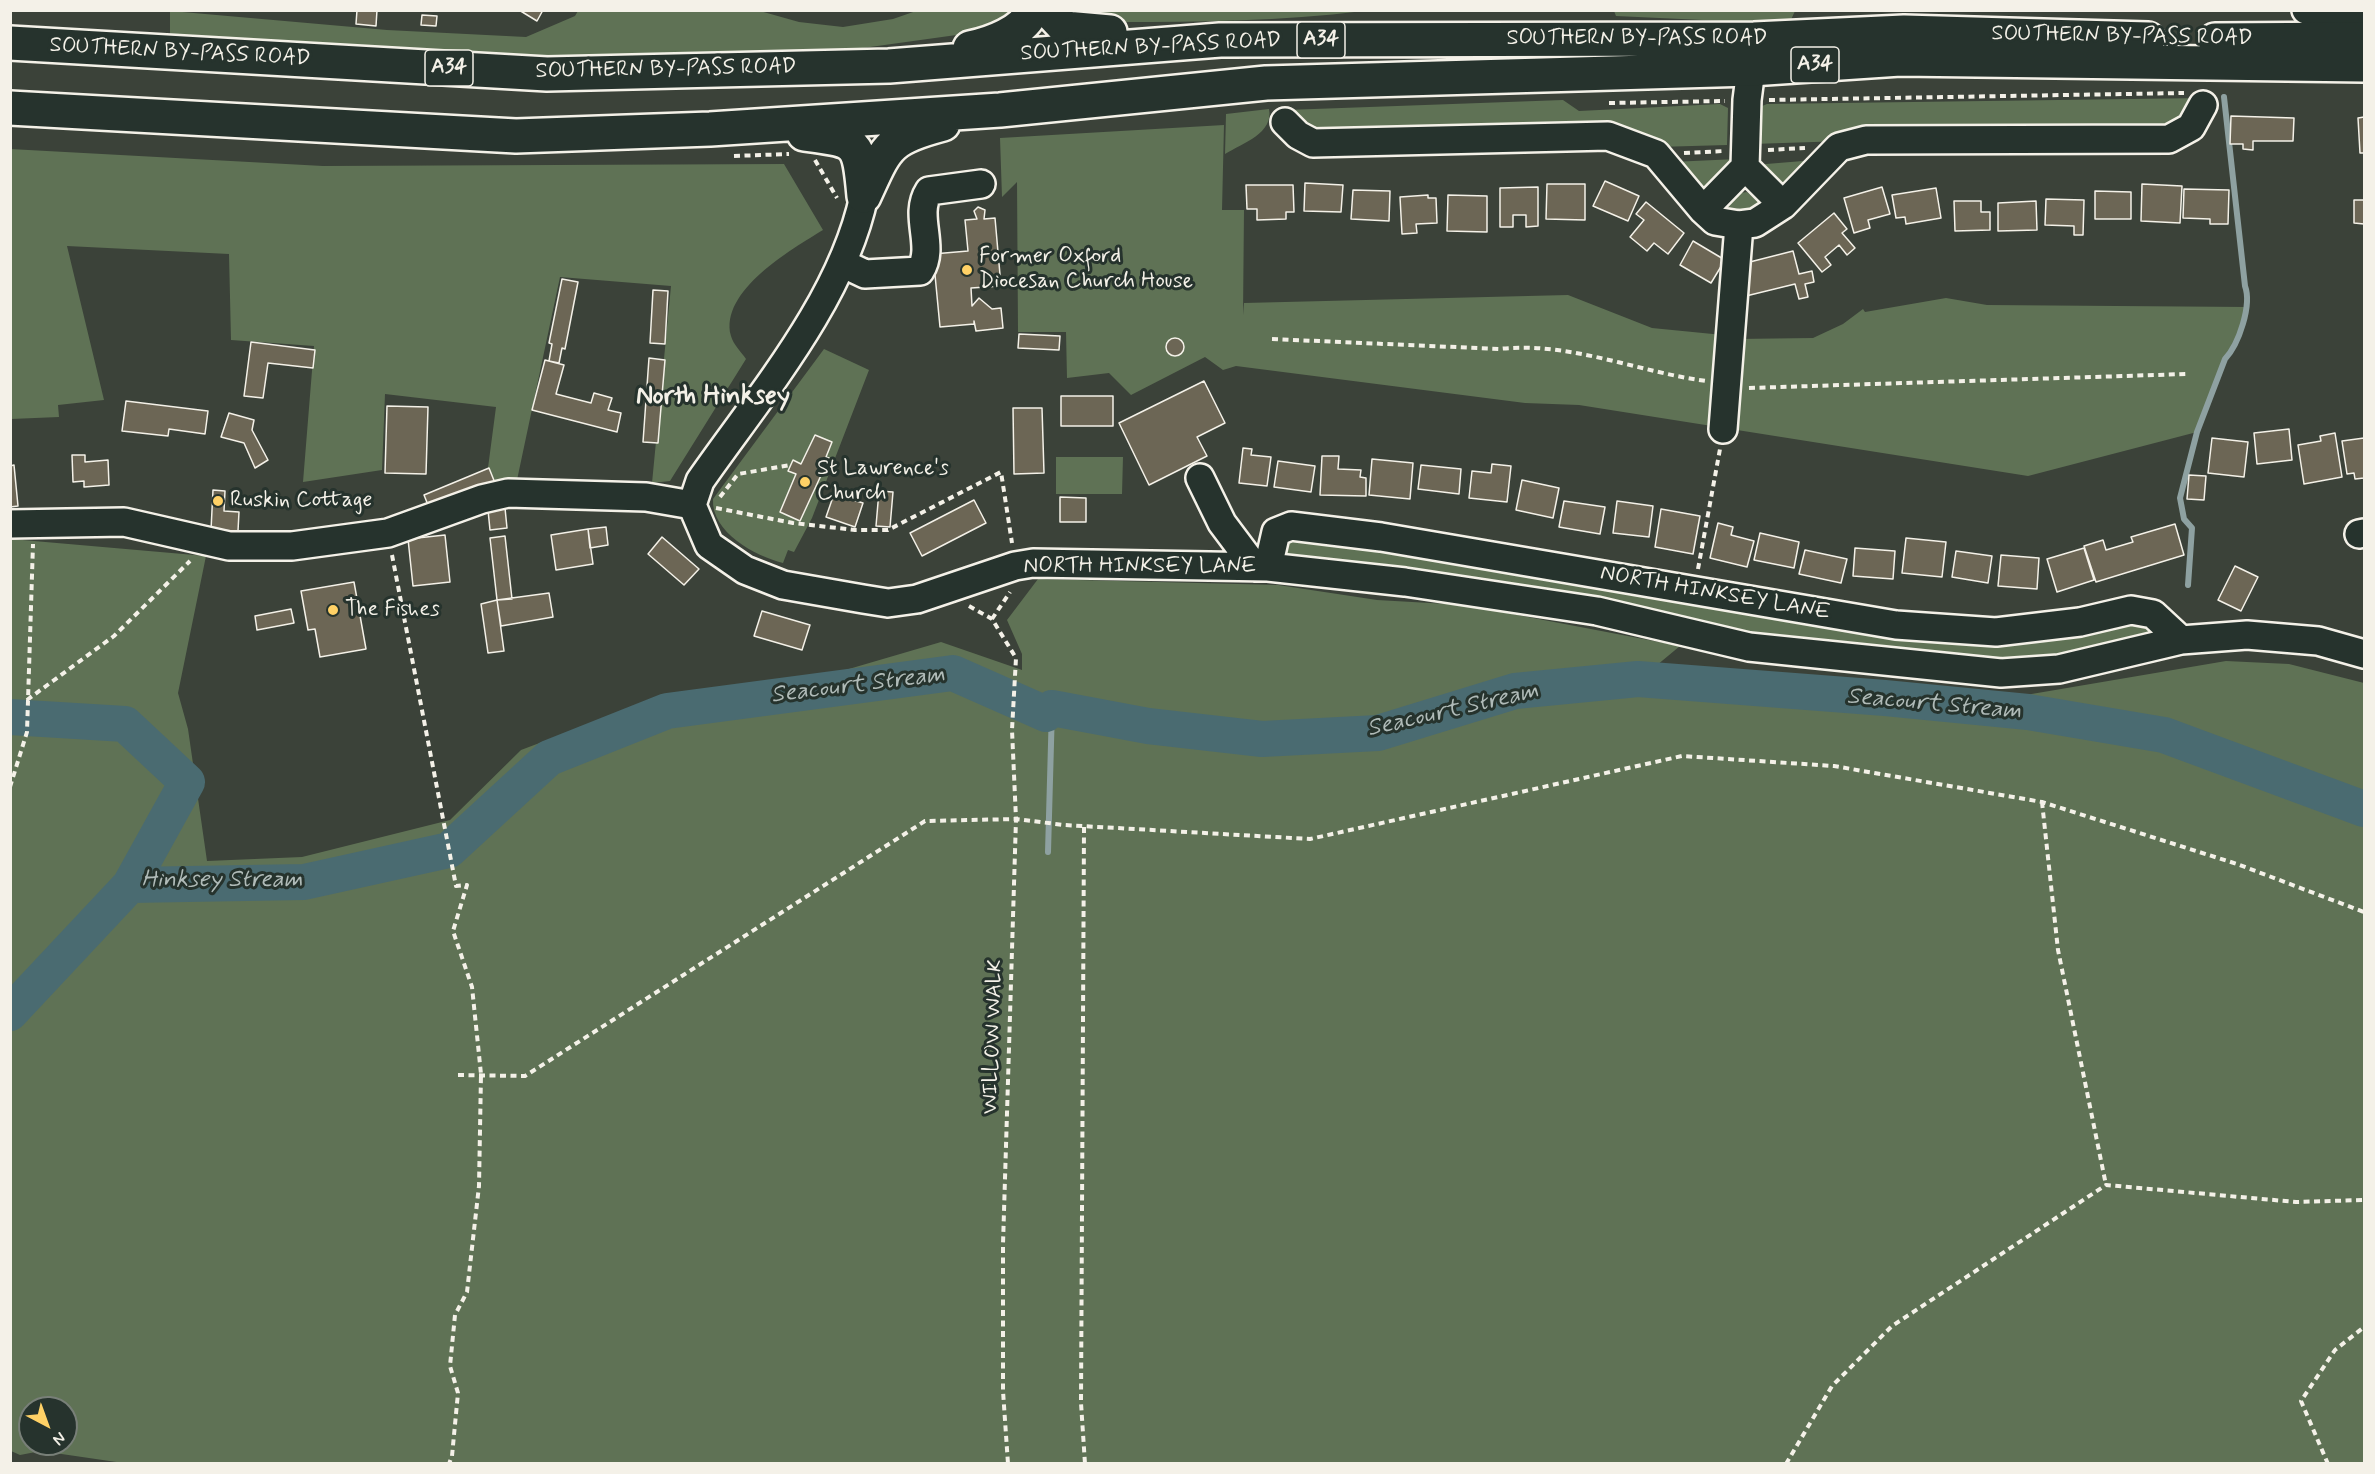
<!DOCTYPE html>
<html>
<head>
<meta charset="utf-8">
<style>
	body { margin:0 }
	#map { position:relative; width:2375px; height:1474px; overflow:hidden; background:#3b4239; font-family:Mynerve,sans-serif }
	canvas { display:block }
	.frame { position:absolute; inset:0; border:12px solid #f4f1e8; pointer-events:none }
	.north { position:absolute; left:18px; top:1396px; width:60px; height:60px; box-sizing:border-box; background:#26332d; border:2px solid #787f78; border-radius:50%; rotate:139deg; font-size:16px; font-weight:700; line-height:24px; text-align:center; color:#f4f1e8 }
	.north::after { content:''; display:block; margin:auto; width:21px; height:27px; background:#ffd166; clip-path:polygon(50% 0,100% 100%,50% 72%,0 100%) }
</style>
</head>
<body>
<div id="map">
<canvas width="2375" height="1474"></canvas>
<div class="frame"></div>
<div class="north">N</div>
</div>
<script>
const context = document.querySelector('canvas').getContext('2d');
context.lineJoin = 'round';
function fill(path, color) { context.fillStyle = color; context.fill(path, 'evenodd'); }
function trace(path, color, width, dash) { context.strokeStyle = color; context.lineWidth = width; context.lineCap = dash ? 'butt' : 'round'; context.setLineDash(dash || []); context.stroke(path); }
function write(font, color, halo, rows, align = 'center') {
  context.font = font + ' Mynerve,sans-serif'; context.lineWidth = 6; context.setLineDash([]); context.textBaseline = 'middle'; context.strokeStyle = halo; context.fillStyle = color; for (const [text, x, y, turn = 0] of rows) {
    context.save(); context.translate(x, y); context.rotate((+turn || 0) * Math.PI / 180); context.textAlign = isNaN(turn) ? turn : align; if (halo) context.strokeText(text, 0, 0); context.fillText(text, 0, 0); context.restore();
  }
}
const green = new Path2D(`
	M152,11H171L387,30L526,37L575,16L578,11H760L799,22L843,27L893,19L916,11H1012L1010,20L978,32L791,58L640,63L170,38V11Z
	M1067,11H1363C1268,23 1174,22 1078,22Z
	M1614,11H1795L1789,24L1616,16Z
	M2203,98L2187,123L2154,131L1752,144L1755,109L1767,104Z
	M1563,100L1579,111L1720,104L1728,108L1727,145L1657,147L1318,139L1286,110Z
	M1269,109C1274,133 1243,143 1225,154L1226,114Z
	M1224,125L1222,210H1244L1243,315L1244,303L1568,295L1652,328L1723,335L1737,339L1813,338L1843,324L1863,309L1865,312L1946,298L1987,305L2248,307L2232,351L2225,360L2197,432L2028,476L1579,405L1525,403L1236,366L1223,370L1205,357L1131,395L1109,373L1067,378L1066,332H1018L1017,182L1002,197L1000,138Z
	M10,149L323,166L784,164L823,230C792,249 719,291 731,336C733,344 742,353 746,359L670,481L652,483L671,286L560,277L517,480L486,483L496,407L385,394L382,470L303,482L314,346L231,340L229,254L67,246L104,400L58,405L59,417L11,419Z
	M1737,159L1702,197L1671,162Z
	M1815,160L1782,194L1754,165Z
	M1747,192L1762,205L1758,213H1729L1724,205L1740,193Z
	M824,349L869,370L812,518L794,552L788,550L783,563C755,556 711,532 713,499Z
	M1056,457H1123L1122,494H1056Z
	M1276,532L1896,625L2131,610L2181,640L2001,673L1268,567Z
	M11,539L206,556L178,693L188,729L207,861L302,857L450,820L521,750L666,695L842,671L941,642L1022,670V654L1007,620L1038,579L1278,585L1377,600L1465,605L1680,646L1639,680L2028,712L2164,735L2364,809V1463L130,1464L41,1451L20,1455L11,1451ZM30,1408H66V1444H30Z
	M2226,661L2289,664L2364,683V802L2267,759L2158,718L2121,720L2008,698Z`);
const stream = new Path2D(`
	M2188,585L2192,528L2184,519L2180,498L2197,432L2225,359C2239,344 2252,305 2245,286L2224,97
	M1048,852L1052,708`);
const river = new Path2D(`
	M10,717L125,724L187,782L130,885L304,882L449,850L549,758L667,711L953,673L1046,714L1052,708L1148,726L1262,739L1378,733L1515,691L1638,679L1885,698L2028,712L2164,735L2364,809
	M10,1013L130,885`);
const building = new Path2D(`
	M357,10H377L376,26L356,24Z
	M519,10H543L537,21Z
	M422,15L437,16L436,26L421,25Z
	M2231,116L2294,118L2293,141H2253V150L2243,149V144H2230Z
	M2364,117V153H2360L2358,118Z
	M1605,181L1639,196L1628,221L1593,206Z
	M1305,183L1343,185L1341,212L1304,211Z
	M1547,184H1585V220L1546,219Z
	M2142,184L2182,186L2180,223L2141,221Z
	M1246,185H1293L1294,212H1286V219L1257,220V209H1247Z
	M1538,187V226L1526,227V215H1513V227H1500V188Z
	M1882,187L1890,214L1868,220L1870,228L1854,233L1844,198Z
	M1936,188L1941,218L1906,224L1905,217L1896,218L1892,195Z
	M2184,189L2229,190L2228,224H2210V219L2183,218Z
	M1353,190L1390,191L1389,221L1351,219Z
	M2095,191L2131,192V219H2095Z
	M1428,195V198H1436L1437,223L1416,224L1417,233L1402,234L1400,197Z
	M1448,195L1487,196V232L1447,231Z
	M2046,199L2084,200L2083,235H2074V226L2045,225Z
	M2354,200H2364V224L2354,223Z
	M1954,201H1981V212H1990V230L1955,231Z
	M2036,201L2037,230L1998,231V203Z
	M1646,202L1684,233L1668,254L1654,243L1647,251L1630,237L1644,220L1636,214Z
	M978,207L985,210L984,219L995,218L1001,286L971,288L972,306L979,298L992,309L1001,308L1003,328L976,331L974,321V324L940,327L933,254L968,251L965,220L977,219L974,211Z
	M1834,213L1847,229L1842,233L1855,248L1847,255L1839,245L1825,257L1831,265L1822,272L1798,243Z
	M1693,241L1725,260L1711,283L1680,265Z
	M1793,251L1799,274L1812,271L1814,282L1805,284L1808,297L1799,299L1795,284L1746,296L1738,265Z
	M562,279L578,282L565,349L562,348L559,363L549,361L552,344L549,343Z
	M653,290L668,291L665,344L650,343Z
	M1019,334L1060,336L1059,350L1018,348Z
	M1166 347a9 9 0 1 1 18 0a9 9 0 1 1-18 0Z
	M251,342L315,350L313,368L268,363L263,398L244,396Z
	M649,358L665,360L658,443L643,442Z
	M545,360L564,365L556,394L591,403L594,393L612,398L608,410L621,413L617,432L532,410Z
	M1204,381L1225,423L1197,437L1207,456L1149,485L1119,423Z
	M1061,396H1113V426H1061Z
	M126,401L208,411L205,434L169,429L168,436L122,431Z
	M387,406L428,407L426,474L385,473Z
	M1013,408H1042L1044,473L1014,474Z
	M229,413L254,420L252,430L268,460L255,468L244,443L221,437Z
	M2289,429L2292,460L2257,464L2254,433Z
	M2335,433L2342,477L2304,484L2298,445L2321,441L2320,436Z
	M815,435L832,442L826,457L829,458L800,521L780,512L796,474L788,471L793,460L801,464Z
	M2212,438L2248,442L2244,477L2208,473Z
	M2364,438V478L2355,479L2354,473L2347,474L2342,441Z
	M1243,448L1252,449L1251,455L1271,457L1267,486L1239,483Z
	M72,455H85V462L108,460L109,485L84,487V481L73,482Z
	M1322,456H1339L1338,469L1361,470L1360,477L1366,478V496L1320,495Z
	M1372,459L1413,463L1410,499L1369,495Z
	M1278,461L1315,466L1311,492L1274,487Z
	M1492,464L1511,466L1507,502L1469,498L1472,471L1491,473Z
	M14,465L18,506L10,507V466Z
	M1421,465L1461,469L1459,494L1418,489Z
	M489,468L495,483L430,510L424,495Z
	M2189,475L2206,476L2204,500L2187,499Z
	M1522,480L1559,488L1553,518L1516,510Z
	M213,490L225,491L224,511L239,512L238,531L211,530Z
	M879,491L893,492L890,527L876,526Z
	M834,494L863,503L855,527L826,517Z
	M1060,497L1086,498V522H1060Z
	M974,500L986,523L922,556L910,533Z
	M1564,501L1605,507L1600,534L1559,527Z
	M1617,501L1653,506L1649,537L1613,533Z
	M505,508L507,528L490,530L488,510Z
	M1661,509L1700,516L1693,554L1655,547Z
	M1718,523L1733,527L1731,535L1754,541L1747,567L1710,558Z
	M2175,524L2184,555L2096,582L2084,546L2103,540L2106,550L2133,542L2131,537Z
	M606,527L608,545L590,548L588,529Z
	M588,529L593,564L556,570L551,535Z
	M1760,533L1799,542L1794,568L1754,560Z
	M445,535L450,582L413,586L408,539Z
	M505,536L512,599L497,600L490,538Z
	M662,537L699,569L684,585L648,554Z
	M1906,538L1946,542L1942,577L1902,573Z
	M1855,548L1895,551L1893,579L1853,576Z
	M2084,548L2094,580L2057,592L2047,559Z
	M1805,550L1847,559L1841,583L1799,574Z
	M1956,551L1992,556L1988,583L1952,577Z
	M2001,555L2039,558L2037,589L1998,586Z
	M2235,566L2258,577L2241,611L2218,600Z
	M354,582L366,649L320,657L315,629L308,630L301,591Z
	M549,593L553,617L501,626L497,600Z
	M497,600L504,651L488,653L481,604Z
	M291,609L294,623L257,630L255,616Z
	M762,611L810,625L802,650L754,636Z`);
const path = new Path2D(`
	M1769,100L2184,93
	M1609,103L1725,101
	M1768,150L1805,148
	M1684,153L1724,151
	M734,156L789,154
	M815,160L837,198
	M1272,339L1499,349C1569,341 1638,372 1706,381
	M1749,388L2186,374
	M720,497L738,474L791,465
	M716,508L793,523L855,530H888L1001,472L1012,543
	M392,555L456,886L467,885L453,931L472,987L481,1074L479,1186L467,1292L455,1315L450,1366L458,1393L452,1456L449,1464
	M1698,569L1720,449
	M969,606L992,619L1016,658L1012,730L1016,819L1003,1244V1391L1008,1464
	M992,619L1010,592
	M27,700L114,636L190,561
	M10,787L27,732L33,544
	M2042,802L2058,950L2106,1185
	M1084,827L1081,1403L1085,1464
	M458,1075L525,1076L925,821L1016,819L1064,825L1310,839L1682,756L1834,766L2042,802L2237,864L2364,912
	M1786,1464L1832,1386L1892,1326L2106,1185L2296,1202L2364,1200
	M2328,1464L2301,1401L2335,1350L2364,1327`);
const minor = new Path2D(`
	M2306,10L2364,12
	M1285,122L1298,135L1313,143L1608,136L1656,154L1703,210L1715,221L1739,225L1755,223L1783,205L1839,147L1866,140L2169,139L2191,127L2203,105
	M1745,167L1747,100L1751,69
	M864,196C842,300 760,395 700,481L692,505L709,545L745,570L783,585L863,599L888,603L917,599L1015,566L1033,563L1268,567L1405,582L1597,611L1749,647L2001,673L2059,669L2181,640L2247,635L2318,641L2364,654
	M1703,210L1745,167L1783,205
	M842,263L865,274L920,271C936,246 913,216 929,191L981,184
	M1723,429L1739,225
	M1200,478L1222,523L1255,567
	M10,524L124,522L229,546H292L388,533L482,499L508,493L646,497L692,505
	M2359,534L2364,533
	M1268,567L1276,532L1291,526L1381,537L1896,625L1996,632L2080,622L2131,610L2153,614L2181,640`);
const highway = new Path2D(`
	M1048,10L1065,28L1110,32
	M2215,40L2364,39
	M10,43L547,74L889,66L1220,40L1754,39L1904,32L2148,39
	M970,48C990,44 1025,32 1032,10
	M10,108L516,136L710,129L1000,110L1266,83L1751,69L1900,59L2364,65
	M804,134C858,141 859,140 864,196
	M864,196C887,146 887,139 943,124`);
const markers = [
	[967,270,6,"#ffd166"],
	[805,482,6,"#ffd166"],
	[218,501,6,"#ffd166"],
	[333,610,6,"#ffd166"]
];
const shields = [
	[1321,40,48],
	[1815,65,48],
	[449,68,48]
];
const shieldNames = [
	["A34",1321,40],
	["A34",1815,65],
	["A34",449,68]
];
const streetNames = [
	["SOUTHERN BY-PASS ROAD",2122,37,1],
	["SOUTHERN BY-PASS ROAD",1637,39],
	["SOUTHERN BY-PASS ROAD",1151,48,-3],
	["SOUTHERN BY-PASS ROAD",180,53,3],
	["SOUTHERN BY-PASS ROAD",666,70,-1],
	["NORTH HINKSEY LANE",1140,567],
	["NORTH HINKSEY LANE",1715,594,10],
	["WILLOW WALK",994,1037,-88]
];
const poiNames = [
	["Former Oxford",979,257],
	["Diocesan Church House",979,282],
	["St Lawrence's",817,469],
	["Church",817,494],
	["Ruskin Cottage",230,501],
	["The Fishes",345,610]
];
const waterNames = [
	["Seacourt Stream",858,686,-7],
	["Seacourt Stream",1934,705,5],
	["Seacourt Stream",1453,711,-13],
	["Hinksey Stream",222,881]
];
const quarterNames = [
	["North Hinksey",713,398]
];
fill(green, '#5f7255');
trace(stream, '#8ea1a1', 6);
trace(river, '#4a6b71', 36);
fill(building, '#6c6655');
trace(building, '#f4f1e8', 1.5);
trace(minor, '#f4f1e8', 32);
trace(highway, '#f4f1e8', 38);
trace(path, '#f4f1e8', 4, [6, 4.5]);
trace(minor, '#26332d', 27);
trace(highway, '#26332d', 33);
for (const [x, y, r, color] of markers) { const dot = new Path2D(); dot.arc(x, y, r, 0, 2 * Math.PI); context.fillStyle = color; context.fill(dot); trace(dot, '#26332d', 2); }
for (const [x, y, w] of shields) { const box = new Path2D(); box.roundRect(x - w / 2, y - 18, w, 36, 4.5); context.fillStyle = '#26332d'; context.fill(box); trace(box, '#f4f1e8', 1.5); }
write('bold 21px', '#f4f1e8', null, shieldNames);
write('22px', '#f4f1e8', '#26332d', streetNames);
write('22px', '#f4f1e8', '#26332d', poiNames, 'left');
write('italic 24px', '#b0bbb8', '#26332d', waterNames);
write('bold 26px', '#f4f1e8', '#26332d', quarterNames);
</script>
</body>
</html>
